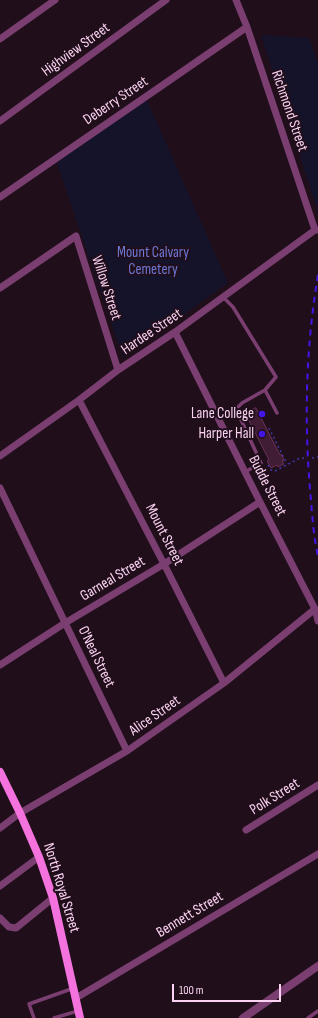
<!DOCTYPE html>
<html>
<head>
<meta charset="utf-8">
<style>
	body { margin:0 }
	#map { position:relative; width:318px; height:1018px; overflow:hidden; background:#200f1b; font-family:"Sofia Sans Condensed",sans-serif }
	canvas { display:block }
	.scale { position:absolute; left:172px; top:984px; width:109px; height:18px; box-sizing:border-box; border:2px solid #fbd2f1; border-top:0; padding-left:5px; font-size:12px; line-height:14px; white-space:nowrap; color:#fbd2f1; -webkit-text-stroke:3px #200f1b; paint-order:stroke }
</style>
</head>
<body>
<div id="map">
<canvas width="318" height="1018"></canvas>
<div class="scale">100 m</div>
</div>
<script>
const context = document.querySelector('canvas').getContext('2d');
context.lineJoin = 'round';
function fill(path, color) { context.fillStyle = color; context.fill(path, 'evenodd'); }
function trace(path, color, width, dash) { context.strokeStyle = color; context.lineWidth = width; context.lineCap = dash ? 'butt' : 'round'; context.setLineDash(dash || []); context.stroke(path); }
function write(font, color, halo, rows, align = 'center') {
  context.font = font + ' "Sofia Sans Condensed",sans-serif'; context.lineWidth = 4; context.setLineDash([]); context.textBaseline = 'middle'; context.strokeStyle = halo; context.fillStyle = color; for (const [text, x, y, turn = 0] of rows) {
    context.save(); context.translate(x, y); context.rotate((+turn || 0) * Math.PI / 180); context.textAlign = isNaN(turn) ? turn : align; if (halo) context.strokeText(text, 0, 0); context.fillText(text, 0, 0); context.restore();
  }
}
const green = new Path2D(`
	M261,35L309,38L318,63V212Z
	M146,98L228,283L123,358L56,160Z`);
const building = new Path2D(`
	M256,408L280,455L281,454L284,460L282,461L284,464L278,467L277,465L271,468L267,461L269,460L245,413Z`);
const path = new Path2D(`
	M269,428L287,464
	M312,458L318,457
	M268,465L271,470L275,471L298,459L304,458`);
const service = new Path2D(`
	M223,297L233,307L276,377L265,390
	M236,409L242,403L265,390L277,413
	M218,418L236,409L261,463L245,472
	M34,1018L29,1004L74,988
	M54,1018L78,1011
	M308,1018L318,1011`);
const minor = new Path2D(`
	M236,0L247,27L315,230
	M0,39L55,0
	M0,121L166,0
	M0,197L247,27
	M0,288L76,236L118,370
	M175,332L260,502L315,609L318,621
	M79,400L164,564L224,683
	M0,456L79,400L118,370L175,332L315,230H318
	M0,488L127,751
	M0,665L65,623L164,564L260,502
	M0,828L20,813L127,751L224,683L315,609
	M246,830L318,785
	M0,886L39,857
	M0,918L9,927L16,928L53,898
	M76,998L318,854`);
const tertiary = new Path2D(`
	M243,1018L318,966`);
const secondary = new Path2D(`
	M0,772L20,813L39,857L53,898L80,1018`);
const rail = new Path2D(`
	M318,275C306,346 304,418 310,489C312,511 313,534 318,556`);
const markers = [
	[262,414,4,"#4514e6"],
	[262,434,4,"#4514e6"]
];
const streetNames = [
	["Highview Street",76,50,-36],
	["Deberry Street",116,101,-34],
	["Richmond Street",289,111,71],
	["Willow Street",106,288,72],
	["Hardee Street",152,332,-34],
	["Budde Street",267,486,63],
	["Mount Street",164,535,63],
	["Garneal Street",113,579,-31],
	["O'Neal Street",96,657,64],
	["Alice Street",155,716,-35],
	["Polk Street",275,797,-32],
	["North Royal Street",61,888,73],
	["Bennett Street",190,915,-31]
];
const parkNames = [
	["Mount Calvary",153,253],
	["Cemetery",153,270]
];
const poiNames = [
	["Lane College",254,414],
	["Harper Hall",254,434]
];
fill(green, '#15132a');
fill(building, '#401d34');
trace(building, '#6a3157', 1);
trace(path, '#4138a9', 1.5, [2, 3]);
trace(service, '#7b3e71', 3.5);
trace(minor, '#7b3e71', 7);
trace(tertiary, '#7b3e71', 8);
trace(secondary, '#f372de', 8);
trace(rail, '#4514e6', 2, [6, 5]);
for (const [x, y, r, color] of markers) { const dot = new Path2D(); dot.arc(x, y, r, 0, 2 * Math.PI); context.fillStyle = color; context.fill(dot); trace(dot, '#200f1b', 1.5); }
write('15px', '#fbd2f1', '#200f1b', streetNames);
write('15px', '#6d78d7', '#200f1b', parkNames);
write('15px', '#fbd2f1', '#200f1b', poiNames, 'right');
</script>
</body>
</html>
